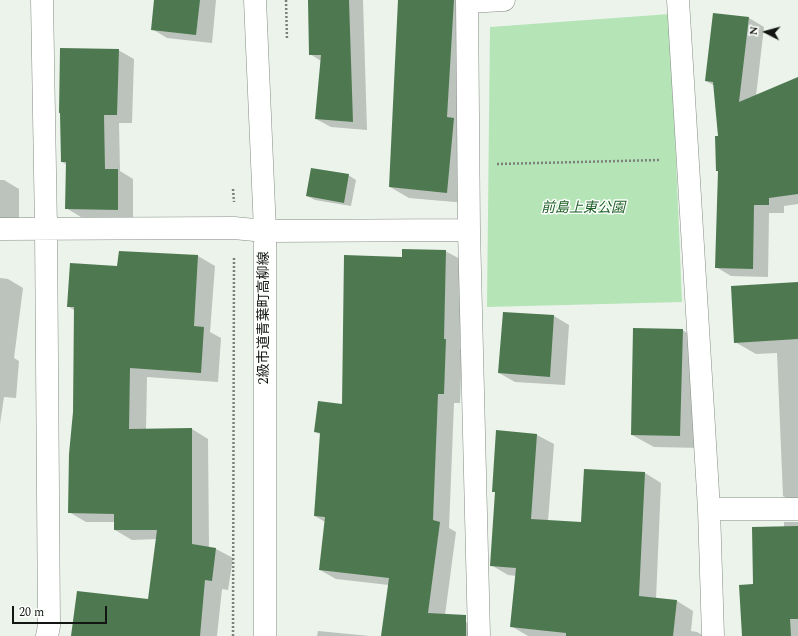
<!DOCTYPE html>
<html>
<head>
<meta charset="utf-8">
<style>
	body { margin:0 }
	#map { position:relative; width:798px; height:636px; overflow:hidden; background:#ebf3eb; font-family:Spectral,serif }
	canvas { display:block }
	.north { position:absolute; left:746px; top:12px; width:40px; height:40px; -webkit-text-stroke:3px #fcfffc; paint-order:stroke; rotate:276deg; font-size:11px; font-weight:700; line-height:16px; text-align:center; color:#131513 }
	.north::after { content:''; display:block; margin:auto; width:14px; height:18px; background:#131513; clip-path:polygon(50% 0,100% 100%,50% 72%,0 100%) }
	.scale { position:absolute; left:12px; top:606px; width:95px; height:18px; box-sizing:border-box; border:2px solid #131513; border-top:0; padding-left:5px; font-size:12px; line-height:14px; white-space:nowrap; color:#131513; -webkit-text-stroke:3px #fcfffc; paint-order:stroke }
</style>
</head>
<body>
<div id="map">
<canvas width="798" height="636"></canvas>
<div class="north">N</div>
<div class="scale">20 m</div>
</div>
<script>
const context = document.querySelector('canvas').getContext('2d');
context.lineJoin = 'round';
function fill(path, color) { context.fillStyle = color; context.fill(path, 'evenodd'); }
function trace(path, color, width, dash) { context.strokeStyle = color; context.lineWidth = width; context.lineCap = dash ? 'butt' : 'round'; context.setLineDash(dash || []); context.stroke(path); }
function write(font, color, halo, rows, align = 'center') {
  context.font = font + ' Spectral,"Noto Sans JP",serif'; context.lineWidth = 3; context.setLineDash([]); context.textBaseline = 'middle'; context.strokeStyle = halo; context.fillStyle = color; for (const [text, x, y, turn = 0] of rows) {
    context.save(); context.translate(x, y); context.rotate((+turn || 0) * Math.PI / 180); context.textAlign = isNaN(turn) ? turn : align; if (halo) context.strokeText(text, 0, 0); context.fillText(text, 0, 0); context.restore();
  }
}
const green = new Path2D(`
	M670,14L682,302L487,307L490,27Z`);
const shadow = new Path2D(`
	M155,0H216L212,43L167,38L152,29Z
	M309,0H363L367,130L331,127L316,119L321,61L310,54Z
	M399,0H463L466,203L409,198L390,187Z
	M714,14L749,18L764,27L756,96L798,78V204L784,206V213H769L768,277L731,276L716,267L719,172L717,171L719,137L715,86L706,81Z
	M118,50L134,59L132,123H119L120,171L133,179V218L81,217L66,208L67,165L62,162Z
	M348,175L356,180L351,206L315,200L307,196Z
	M0,180H4L19,189V222H0Z
	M445,251L462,260L460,349H462L460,403H454L449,528L456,532L445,615L455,616L471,625L470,636H382L389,585L336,579L320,570L325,522L315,516L321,435L315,431L343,405L403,258Z
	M119,252L198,256L215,266L210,332L221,338L218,382L147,377L146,430L192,429L208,439L209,548L216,549L233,558L228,590L222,589L217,636H72L149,600L157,539L132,540L115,530V522H86L69,512L74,412L75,311L68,306L118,267Z
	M0,278L8,279L23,288L14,358L19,361L16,398L4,397L0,424Z
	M798,283V505L783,496L777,353L756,354L735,342Z
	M554,316L569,325L565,385L515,382L499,373Z
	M682,330L704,342L702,448L654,447L632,435Z
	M497,431L537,435L554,444L548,521L582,523L645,473L661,483L656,599L677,601L693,611L691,631L697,632L704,636H528L511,626L517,576L508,575L491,565L496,493L493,491Z
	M784,522H798V636H743L784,527Z
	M318,631L370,636H317Z`);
const building = new Path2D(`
	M154,0H200L196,35L151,30Z
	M308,0H349L353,122L315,119L321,55H309Z
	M398,0H454L447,117L454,118L447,193L389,187Z
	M713,13L749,17L739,102L798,77V194L769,198V205H754L753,269L715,268L718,171H716L715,136H718L713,82L705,81Z
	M60,48L119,49L117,115H104L105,169H118V210L65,209L66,162H61L60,113H59Z
	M311,168L349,174L344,203L306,196Z
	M402,249L446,250L444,339H446L444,394H438L433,520L440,522L428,613L466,615V636H381L389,578L319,570L325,517L314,516L320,433L314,432L318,401L342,404L344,255L402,257Z
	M119,251L198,255L194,326L204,327L201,373L130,368L129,429L192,428V544L216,548L212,581L205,580L200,636H71L77,591L148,599L157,530H114V514L68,513L69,454L73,412L74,307H67L70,263L117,266Z
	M798,282V339L734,343L731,286Z
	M503,312L554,315L550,377L498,373Z
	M633,328L683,329L680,436L631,435Z
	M496,430L537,434L531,519L581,522L584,469L645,472L639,596L677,600L673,636H566V633L510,627L516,568L490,566L495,492H492Z
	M798,526V619H790L791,636H742L739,585L753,584L752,527Z`);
const path = new Path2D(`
	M286,0L287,40
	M497,164L660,160
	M233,189L234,202
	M233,636L234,257`);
const minor = new Path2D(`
	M42,0L46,228L49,626L47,636
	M255,0L265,231V636
	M467,0L469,230L479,636
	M678,0L709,509L713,636
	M467,2L504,0
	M0,229L234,228L265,231L469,230
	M709,509H798`);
const parkNames = [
	["前島上東公園",583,209]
];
const streetNames = [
	["2級市道青葉町高柳線",265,318,-90]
];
fill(green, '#b5e4b6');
fill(shadow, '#0003');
fill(building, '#4e7950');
trace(minor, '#858c85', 23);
trace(path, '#7b7f7b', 2.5, [2, 2]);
trace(minor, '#fff', 22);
write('italic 14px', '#1f6028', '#fcfffc', parkNames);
write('14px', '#131513', '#fcfffc', streetNames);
</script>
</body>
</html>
